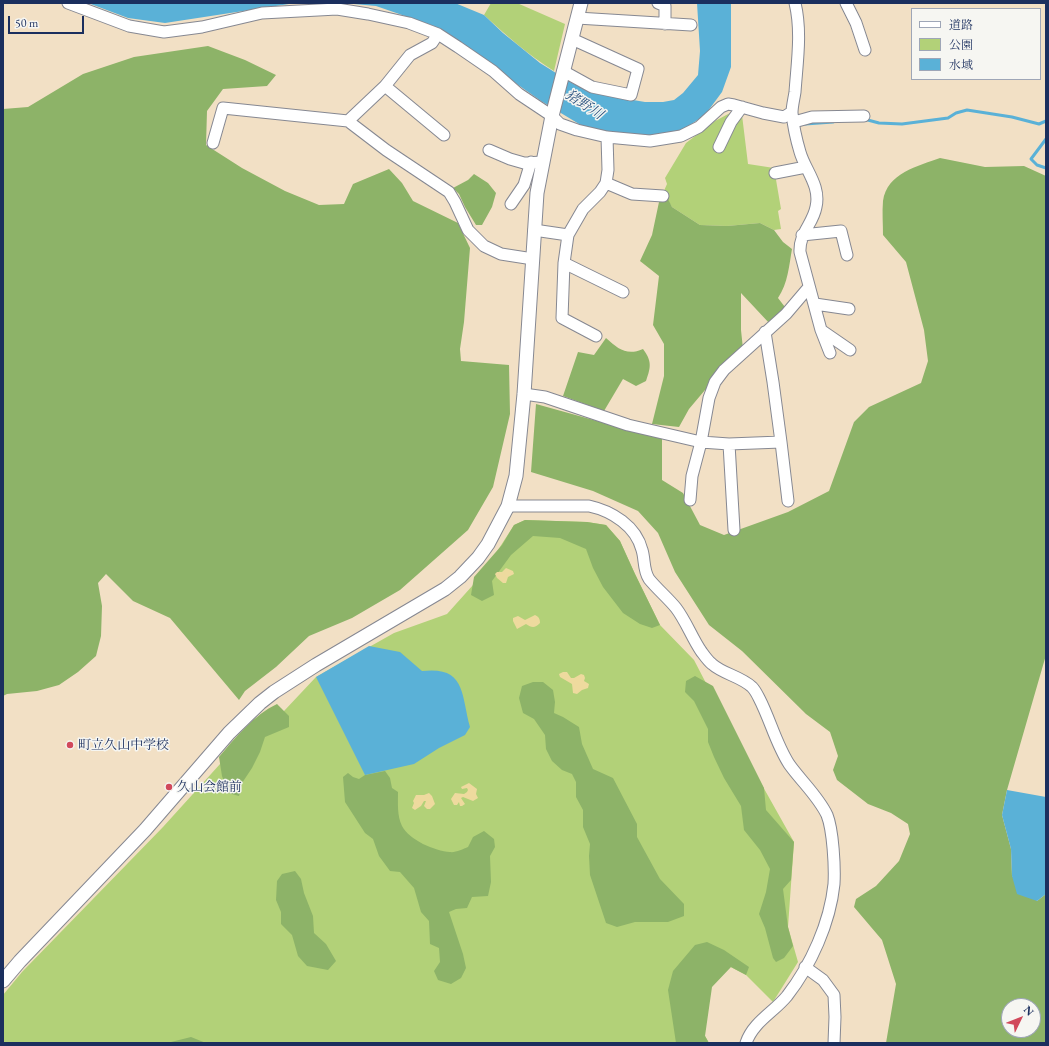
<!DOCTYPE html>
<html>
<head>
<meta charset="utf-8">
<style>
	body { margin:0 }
	#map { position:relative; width:1049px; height:1046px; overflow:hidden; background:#f2e0c5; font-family:"EB Garamond","Noto Serif JP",serif }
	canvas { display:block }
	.frame { position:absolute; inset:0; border:4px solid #1b2f5e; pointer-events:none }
	.legend { position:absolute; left:911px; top:8px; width:130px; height:72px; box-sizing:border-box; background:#f6f6f2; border:1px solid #9ea6b7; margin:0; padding:5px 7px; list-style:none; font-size:12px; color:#1b2f5e }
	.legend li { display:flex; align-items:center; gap:8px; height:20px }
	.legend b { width:20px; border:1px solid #9ea6b7 }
	.north { position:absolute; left:1001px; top:998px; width:40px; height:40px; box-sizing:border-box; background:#f6f6f2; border:1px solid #9ea6b7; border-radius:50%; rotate:47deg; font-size:11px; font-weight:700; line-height:16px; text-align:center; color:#1b2f5e }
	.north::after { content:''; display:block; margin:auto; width:14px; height:18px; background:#d1495b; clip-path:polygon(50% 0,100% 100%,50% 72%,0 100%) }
	.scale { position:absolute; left:8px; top:16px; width:76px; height:18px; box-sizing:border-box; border:2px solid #1b2f5e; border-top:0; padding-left:5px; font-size:12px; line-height:14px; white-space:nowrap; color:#1b2f5e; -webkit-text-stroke:3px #f6f6f2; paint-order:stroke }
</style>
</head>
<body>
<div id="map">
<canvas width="1049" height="1046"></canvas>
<div class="frame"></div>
<ul class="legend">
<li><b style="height:5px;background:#fff"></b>道路</li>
<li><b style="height:11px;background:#b2d178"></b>公園</li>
<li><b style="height:11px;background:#5ab1d7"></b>水域</li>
</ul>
<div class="north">N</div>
<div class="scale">50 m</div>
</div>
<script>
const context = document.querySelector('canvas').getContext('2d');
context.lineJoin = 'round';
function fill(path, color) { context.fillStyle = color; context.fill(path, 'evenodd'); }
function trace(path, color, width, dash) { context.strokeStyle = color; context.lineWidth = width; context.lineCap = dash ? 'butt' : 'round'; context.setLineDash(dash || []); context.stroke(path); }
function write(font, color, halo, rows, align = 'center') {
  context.font = font + ' "EB Garamond","Noto Serif JP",serif'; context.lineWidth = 3; context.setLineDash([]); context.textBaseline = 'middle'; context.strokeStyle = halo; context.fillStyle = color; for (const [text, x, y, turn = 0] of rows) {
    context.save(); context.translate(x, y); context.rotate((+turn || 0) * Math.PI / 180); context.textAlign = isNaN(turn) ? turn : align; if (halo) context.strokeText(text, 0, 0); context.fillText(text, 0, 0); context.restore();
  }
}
const green = new Path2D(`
	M491,3H517L565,24L554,71C528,55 506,35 484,15Z
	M732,112L742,115L748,164L774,168L781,209L778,211L781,229L774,230L760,223L727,226L700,225L672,207L663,193L667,184L665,178L686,143L715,121Z
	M525,520L587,522L606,525L620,541L635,574L660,625L694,660L721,712L794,842L788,927L798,962L773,1002L746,975L723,963L705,965V1036L709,1043H3V995L22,972L163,827L259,721L284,711L316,677L394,633L447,614L482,575L514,525Z`);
const forest = new Path2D(`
	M208,46L245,60L276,75L267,86L223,89L207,111L206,145L242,168L285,191L319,205L344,204L353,184L389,169L402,183L413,201L458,223L470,248L464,322L460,349L461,361L509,365L510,414L493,487L468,530L400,590L352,618L309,636L276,667L245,691L239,700L170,618L133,601L106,574L98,583L102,606L101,636L96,656L78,672L59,685L37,691L7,694L3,696V109L28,107L83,74L134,57Z
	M940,158L985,167L1024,166L1046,176V655L1007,790L1002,815L1011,849L1012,876L1037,901L1046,894V1043H886L896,984L882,940L854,907L856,899L876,886L899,861L910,834L908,824L891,813L868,804L837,780L833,770L838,756L830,732L806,714L742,651L709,625L675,572L658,533L638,511L593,491L531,472L536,404L662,439V480L683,493L700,525L724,535L788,512L829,491L854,422L869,407L921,383L928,361L924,330L906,262L883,235C883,224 882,212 883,201C887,173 918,166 940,158ZM1009,1006H1033V1030H1009Z
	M474,174L488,183L496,193L492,207L482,225H476L465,207L459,194L453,188L468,180Z
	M667,197L672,207L700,225L727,226L760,223L774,230L783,242L792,249C789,266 788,283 778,298L788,311L770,324L741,293V330L743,349L716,387L705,390L689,409L679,427L652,424L664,376V344L653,325L659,276L640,261L652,235L659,202Z
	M606,338C618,349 627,356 643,349C652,361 651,367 646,381L636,386L623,379L604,411L563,396L578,352L594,355Z
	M525,520L587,522L606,525L620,541L635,574L660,625L652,628L640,624L623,613L603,587L593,568L586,549L560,538L533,536L511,555L492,581L494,595L482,601L471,595L474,577L502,545L514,525Z
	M695,676L713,686L764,788L766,810L794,842L791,880L783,889L788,927L793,946L784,958L776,962L773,958L765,928L759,914L766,892L770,869L760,850L744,830L741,806L724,778L714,757L708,742V729L694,701L685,692L686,681Z
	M533,682H543L553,690L555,702L554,713L563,717L579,727L582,744L593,769L613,778L637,824V837L660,879L684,904V916L668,922H635L617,927L606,923L590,875L589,856L590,844L583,827V810L576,797V782L572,774L562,770L552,761L546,749L545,735L534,719L523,713L519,698L522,686Z
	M277,704L289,716V727L265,737L260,752L252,768L242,783L239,796L228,793L222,776L219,757C236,737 254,715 277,704Z
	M385,771L390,778L392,788L398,792C398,803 397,816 402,826C409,840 435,851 450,852C455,853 463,849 468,847L473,837L484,831L494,839L495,847L490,856L491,882L488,896L472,897L467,908L456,909L449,912L463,954L466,968L461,978L451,984L438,980L434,971L440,962L439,948L430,944L429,921L421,912L414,888L400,872L390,871L379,856L373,839L365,833L345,802L343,777L348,773L353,777L359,779L365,775Z
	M295,871L301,879L304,893L313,916L314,933L326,944L336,961L328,970L307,966L298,956L292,935L281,924V912L276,900L277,881L282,874Z
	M707,942L724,950L749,967L746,975L731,967L712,987L705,1036L709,1043H676L668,990L673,971L695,945Z
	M191,1037L206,1043H167Z`);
const sand = new Path2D(`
	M506,568L513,571L514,574L508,577L506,583H503L497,578L495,574L497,572H502Z
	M535,615C539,617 540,619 540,623C535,628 532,628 526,624L517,629L513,621V618L518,616L525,620Z
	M563,672H567L571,678H574L581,674L584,675L585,678L584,681L589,684L588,688L582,690L577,694L573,693L572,684L560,677L559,674Z
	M469,783L477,789L476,794L478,798L473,801L463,797L461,798L465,804L462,806H460L459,802L457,805H454L451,799L455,793L464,794L467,792L468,790L467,788L462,789L461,787Z
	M429,793L432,796L435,804L430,809H427L424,806L426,801H424L421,806L415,810L412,808L414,803L413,801L416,795H424Z`);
const water = new Path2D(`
	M88,3H327L289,4L165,23L128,18Z
	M343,3H455L484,15L503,33L540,63L572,83L592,93L645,102H663L674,100L683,93L698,75L700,51L697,3H731V67L722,92L705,115L675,135L646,137L589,130L541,101L434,26L376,6Z
	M369,646L400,652L422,671C466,666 461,694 470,727L465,735L439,748L414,764L365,775L316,677Z
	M1007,790L1046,797V894L1037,901L1017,894L1012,876L1011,849L1002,815Z`);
const stream = new Path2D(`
	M864,119L879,123L902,124L948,118L956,113L967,110L1012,117L1039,124L1046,121
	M805,124L833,122
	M1046,139L1031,159L1037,165L1046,168`);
const minor = new Path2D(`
	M68,3L129,26L164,32L202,27L262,13L337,9L368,14L409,23L438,34L458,47L493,71L519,94L552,116L560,124L577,130L607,137L650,141L681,136L699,127L721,107L728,104L734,105L763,113L784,117L792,112
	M658,3L665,6V24
	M795,3C802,32 797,63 795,92C794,99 792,106 792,113C793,123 797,142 800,152C805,170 821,186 816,207C813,224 799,233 800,252L821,330L830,353
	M846,3L856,23L865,50
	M577,18L691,25
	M563,71L592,87L631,95L638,69L572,39
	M385,86L444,135
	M348,121L385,86L410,55L432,43L438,34
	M794,122L812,117L864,116
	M213,143L223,108L348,121L386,150L449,192L455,202L468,230L484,246L501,254L533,259
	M719,147L731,122L742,107
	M489,150L510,159L524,163L543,162
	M775,173L806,167
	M606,183L632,194L663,196
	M511,204L524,185L531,162
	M534,230L568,235
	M802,235L841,231L847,255
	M564,263L623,292
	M815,304L849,309
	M821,330L850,350
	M596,336L562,318L564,263L568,235L583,209L600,192L606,183L608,170L607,137
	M524,394L545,397L628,425L701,442L729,444L781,442L773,382L765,332
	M781,442L788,501
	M729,444L734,530
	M690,500L692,476L701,442L709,398L715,382L724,370L786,314L809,287
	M508,506H589C612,511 636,526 642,550C645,559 643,570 649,579C657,589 668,598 676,608C686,621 692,638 701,651C704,655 708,661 712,664C723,674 740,676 752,687C755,690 757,694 759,698C770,719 776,744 789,764C801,781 818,796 827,815C833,830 835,867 834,884C830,923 811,965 787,996C774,1012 753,1022 746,1043
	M805,967L823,980L834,995L835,1017L834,1043`);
const tertiary = new Path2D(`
	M3,981L20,961L145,830L229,733L260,703L274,692L316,665L445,589L460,577L478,558L488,544L508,506L516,476L524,394L537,193L552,116L581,3`);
const markers = [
	[70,745,4,"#d1495b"],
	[169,787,4,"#d1495b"]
];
const poiNames = [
	["町立久山中学校",78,745],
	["久山会館前",177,787]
];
const waterNames = [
	["猪野川",584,105,33]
];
fill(green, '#b2d178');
fill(forest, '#8db368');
fill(sand, '#eeda9e');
fill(water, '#5ab1d7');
trace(stream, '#5ab1d7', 3);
trace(minor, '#868892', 13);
trace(tertiary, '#868892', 15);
trace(minor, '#fff', 11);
trace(tertiary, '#fff', 13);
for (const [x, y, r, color] of markers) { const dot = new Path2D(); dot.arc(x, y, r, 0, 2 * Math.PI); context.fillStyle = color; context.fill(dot); trace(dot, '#f6f6f2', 1.5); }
write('13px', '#1b2f5e', '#f6f6f2', poiNames, 'left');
write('italic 14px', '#2e5682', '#f6f6f2', waterNames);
</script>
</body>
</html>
